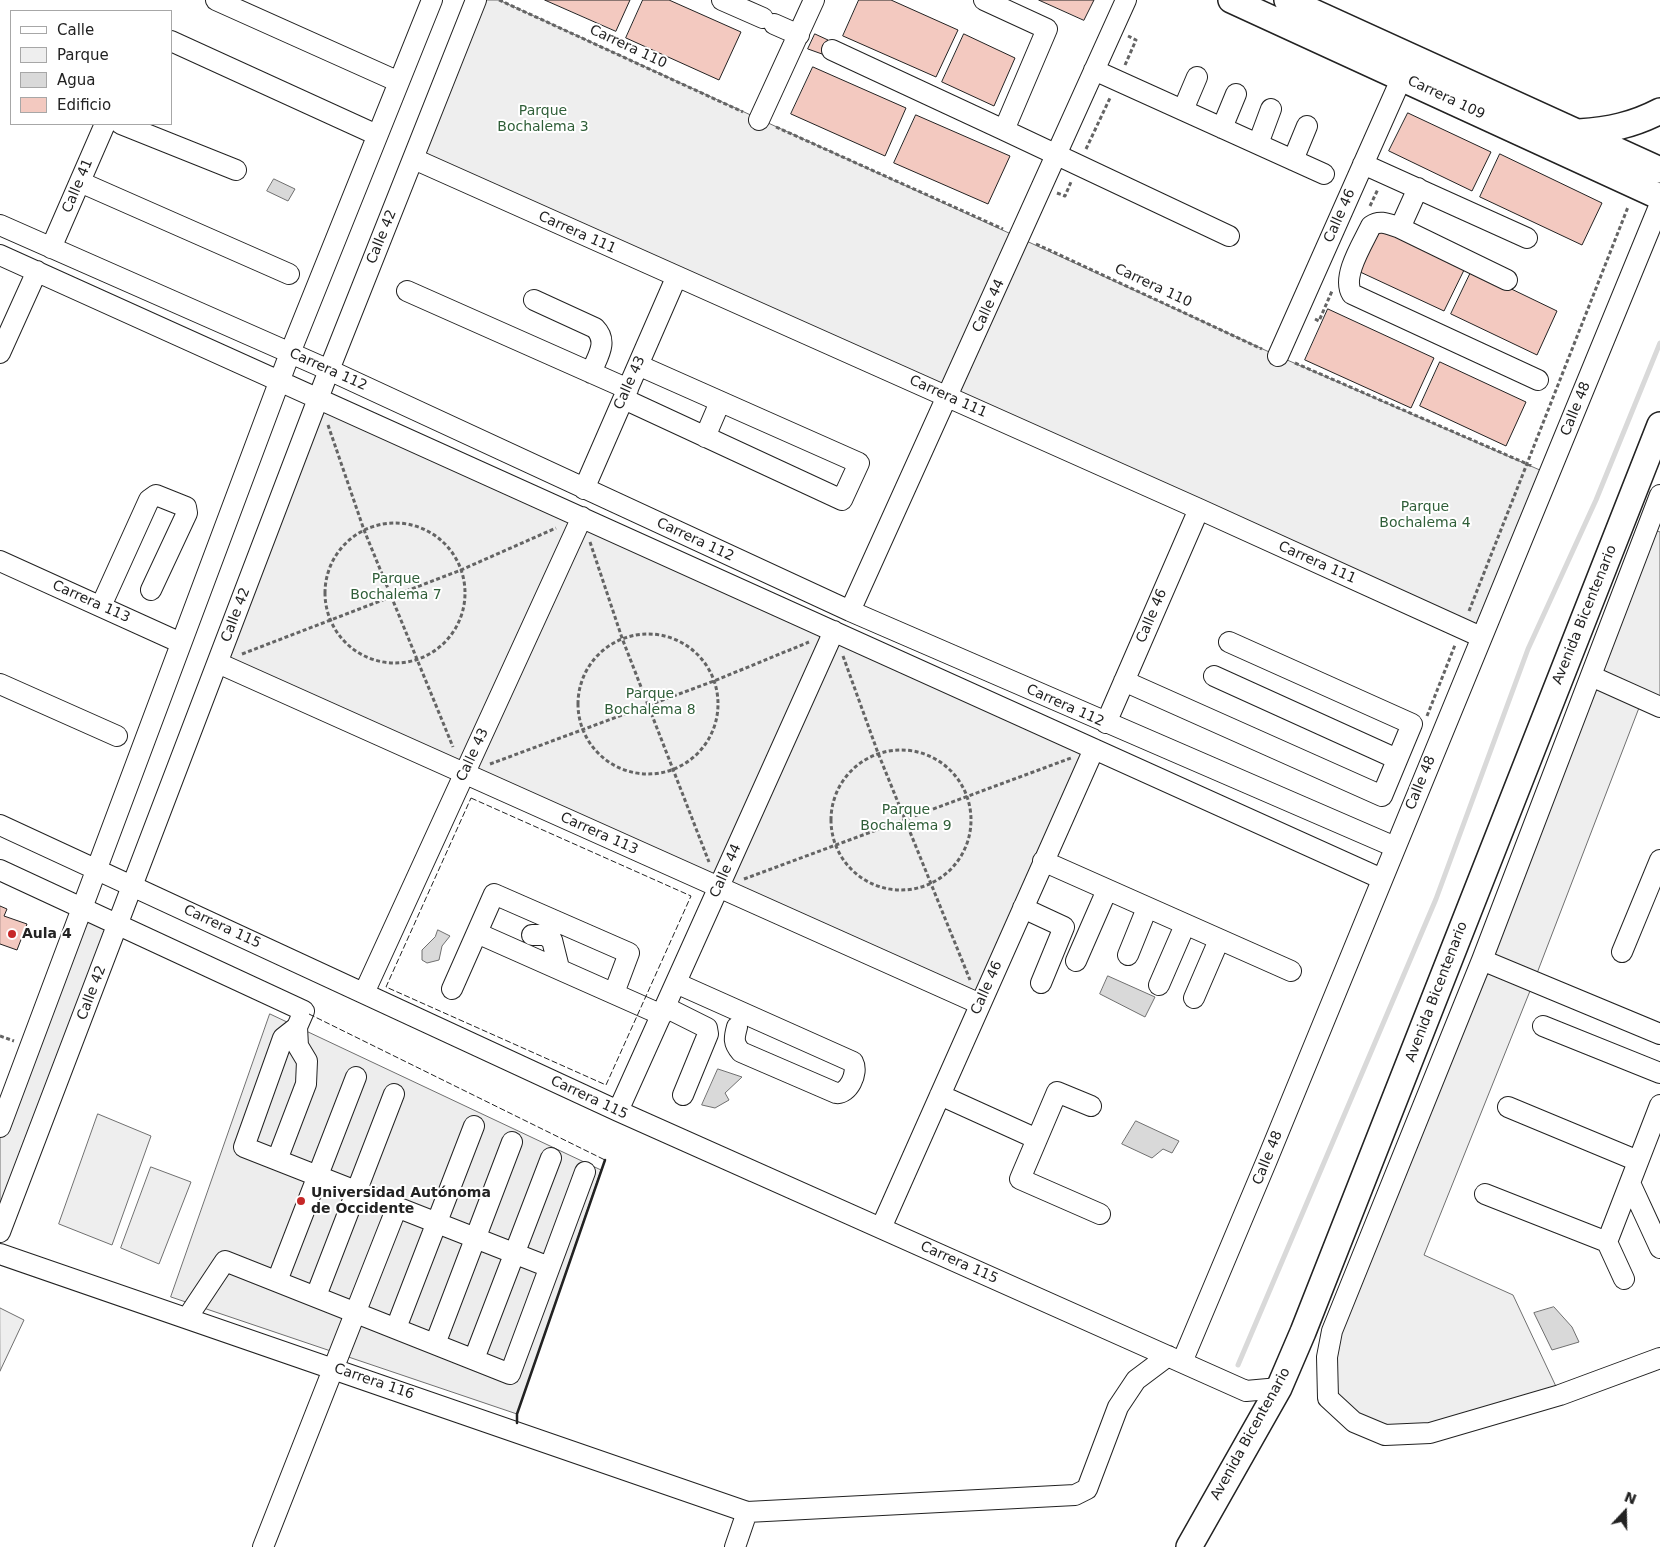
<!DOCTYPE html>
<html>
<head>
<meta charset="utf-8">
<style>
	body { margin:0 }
	#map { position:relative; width:1660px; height:1547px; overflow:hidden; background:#fff; font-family:"DejaVu Sans",sans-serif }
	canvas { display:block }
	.legend { position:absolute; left:10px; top:10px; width:162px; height:115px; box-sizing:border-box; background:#fff; border:1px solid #a7a7a7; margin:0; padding:6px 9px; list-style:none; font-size:15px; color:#222 }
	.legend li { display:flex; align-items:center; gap:10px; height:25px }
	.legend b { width:25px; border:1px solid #a7a7a7 }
	.north { position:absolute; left:1600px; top:1487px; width:50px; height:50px; -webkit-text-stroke:4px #fff; paint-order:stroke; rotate:21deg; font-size:14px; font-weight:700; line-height:20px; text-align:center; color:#222 }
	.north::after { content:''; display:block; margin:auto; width:18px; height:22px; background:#222; clip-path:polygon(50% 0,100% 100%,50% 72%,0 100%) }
</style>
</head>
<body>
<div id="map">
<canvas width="1660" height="1547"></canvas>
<ul class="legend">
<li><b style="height:6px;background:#fff"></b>Calle</li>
<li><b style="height:14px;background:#eee"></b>Parque</li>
<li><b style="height:14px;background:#d9d9d9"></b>Agua</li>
<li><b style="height:14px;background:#f3c9c0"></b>Edificio</li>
</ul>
<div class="north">N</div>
</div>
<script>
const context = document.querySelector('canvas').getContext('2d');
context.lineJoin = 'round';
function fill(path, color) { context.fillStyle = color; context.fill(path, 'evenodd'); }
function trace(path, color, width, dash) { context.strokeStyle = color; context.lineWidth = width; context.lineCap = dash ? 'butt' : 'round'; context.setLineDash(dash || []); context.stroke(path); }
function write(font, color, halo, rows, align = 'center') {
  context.font = font + ' "DejaVu Sans",sans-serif'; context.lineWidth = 4; context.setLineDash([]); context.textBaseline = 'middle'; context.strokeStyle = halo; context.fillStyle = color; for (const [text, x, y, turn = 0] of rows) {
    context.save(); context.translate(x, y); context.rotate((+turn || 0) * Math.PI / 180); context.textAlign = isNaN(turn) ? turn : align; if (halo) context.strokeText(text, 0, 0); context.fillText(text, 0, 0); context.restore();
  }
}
const green = new Path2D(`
	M476,0H499L1278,356L1549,474L1481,637L414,159Z
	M319,398L1094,749L980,1004L220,659Z
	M1648,527L1660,532V707L1642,700L1534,981L1424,1255L1513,1295L1560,1395L1385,1435L1328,1398L1327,1357Z
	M83,907L118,923L0,1232V1127Z
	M98,1114L151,1136L112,1245L59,1224Z
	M151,1167L191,1182L159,1264L121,1248Z
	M0,1308L24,1320L0,1371Z`);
const parking = new Path2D(`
	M270,1014L601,1170L517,1414L171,1297Z`);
const water = new Path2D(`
	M274,179L295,189L288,201L267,191Z
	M438,930L450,936L442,946L439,960L427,963L422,960V950L435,937Z
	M1108,976L1155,997L1145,1017L1100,994Z
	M718,1069L742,1077L725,1093L729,1100L715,1108L702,1105Z
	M1136,1121L1179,1141L1172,1153L1163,1149L1152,1158L1122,1144Z
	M1554,1307L1572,1327L1579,1342L1552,1350L1534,1313Z`);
const stream = new Path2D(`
	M1238,1365L1436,899L1528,649L1596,500L1660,343`);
const building = new Path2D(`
	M545,0H630L616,31Z
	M643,0H669L741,32L719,80L626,38Z
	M859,0H891L958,30L936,77L843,36Z
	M1039,0H1094L1084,20Z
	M815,34L828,40L822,54L808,49Z
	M964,34L1015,58L994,106L942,82Z
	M813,67L906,108L885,156L791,114Z
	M1408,113L1491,152L1472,191L1389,151Z
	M916,115L1010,156L988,204L894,163Z
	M1500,154L1602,203L1582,245L1480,197Z
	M1379,227L1465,268L1444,311L1358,271Z
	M1472,270L1557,311L1537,355L1451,314Z
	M1328,309L1434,358L1411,408L1305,360Z
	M1440,362L1526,402L1506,446L1420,406Z
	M0,906L7,909L4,916L27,924L17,950L0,944Z`);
const path = new Path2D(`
	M499,0L743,112
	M1125,65L1136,40L1128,36
	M776,127L1003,229
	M1086,149L1110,98
	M1057,193L1065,196L1071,182
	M1370,206L1378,189
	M1036,244L1262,349
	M1315,319L1319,321L1332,291
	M1295,363L1532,466
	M328,425L364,530L453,747
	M325 593a70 70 0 1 1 140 0a70 70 0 1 1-140 0Z
	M590,542L622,638L709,862
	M1469,611L1628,207
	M578 704a70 70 0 1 1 140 0a70 70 0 1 1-140 0Z
	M242,654L461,570L556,528
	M843,656L878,753L970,980
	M1427,716L1455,645
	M831 820a70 70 0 1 1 140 0a70 70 0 1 1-140 0Z
	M490,764L714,681L809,642
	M744,879L1071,758
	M0,1036L14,1041`);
const minor = new Path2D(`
	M216,0L399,82
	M722,0L763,18
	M774,24L799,35
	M171,41L377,135
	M832,50L1004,130L1047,29L984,0
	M1094,70L1324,174
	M1183,110L1197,77
	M759,120L814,0
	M121,124L236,170
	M1222,128L1236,94
	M1004,130L1229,236
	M1258,144L1271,109
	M414,159L1199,509L1481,637
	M1293,160L1307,126
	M1363,164L1527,238
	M80,182L289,274
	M0,225L329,370L850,611L1395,847
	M1400,228L1418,188
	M51,248L105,124
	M0,255L1382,879
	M1507,280L1400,228C1390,225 1381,219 1371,226C1363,243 1341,277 1352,294L1538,380
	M407,291L628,389
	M534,300L595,328C609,342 597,357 591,373
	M0,353L37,271
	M1278,356L1402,77
	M624,399L842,500L859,463L638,365
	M705,437L720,402
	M584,489L676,278
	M1660,495L1482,960L1332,1331L1327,1357L1328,1398L1354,1422L1385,1435L1430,1433L1560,1395L1660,1358
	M0,561L181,643
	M101,606L149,500L156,495L186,507L187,513L151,590
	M850,611L1126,0
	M218,663L980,1004
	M1214,676L1397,759
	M1591,676L1660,707
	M1124,681L1382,796L1412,724L1229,642
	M0,684L117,736
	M1106,723L1199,509
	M0,825L618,1111L1246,1391L1279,1388
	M1043,861L1291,971
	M0,870L304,1011L297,1027L298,1046L307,1061L306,1084L277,1160
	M1023,908L1064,927L1041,983
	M477,933L662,1015
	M532,935H545L552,940L559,968
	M1622,952L1660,860
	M1128,955L1147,908
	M1482,960L1660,1034
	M1076,961L1107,890
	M676,983L853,1062C859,1073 848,1095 836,1093L741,1052C733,1043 734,1038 737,1027
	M1159,985L1185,925
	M452,989L494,894L629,953L614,993
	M364,993L582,517
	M1194,998L1219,940
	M665,1007L707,1028L708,1034L683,1095
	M1543,1026L1660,1073
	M297,1027L283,1038L244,1147L549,1267
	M940,1095L1037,1139
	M1091,1106L1057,1092L1020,1179L1100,1214
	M1508,1107L1638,1161
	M618,1111L834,631
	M0,1127L290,353L432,0
	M1630,1183L1660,1248
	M1485,1194L1607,1242L1660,1105
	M881,1228L1094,749
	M0,1232L329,370L476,0
	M1607,1242L1624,1279
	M0,1254L747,1512L1075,1495L1087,1489L1118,1407L1136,1380L1168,1356
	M277,1281L356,1077
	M316,1296L394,1094
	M187,1318L225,1261L510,1374L585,1172
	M396,1328L474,1126
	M435,1344L512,1142
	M474,1359L551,1158
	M1182,1362L1267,1160L1660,204
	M263,1547L397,1207
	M735,1547L747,1512`);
const major = new Path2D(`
	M1231,0L1660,197
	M1287,0L1660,170
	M1579,132C1609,130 1633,125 1660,111
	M1189,1547L1279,1388L1303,1332L1660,425`);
const fence = new Path2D(`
	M471,798L691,896L606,1085L386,987Z
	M309,1014L605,1160`);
const wall = new Path2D(`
	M517,1423V1414L605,1160`);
const markers = [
	[12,934,5,"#c62828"],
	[301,1201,5,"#c62828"]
];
const streetNames = [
	["Carrera 110",628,47,25],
	["Carrera 109",1446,98,25],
	["Calle 41",78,186,-67],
	["Calle 46",1340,216,-66],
	["Carrera 111",577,233,24],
	["Calle 42",382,237,-68],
	["Carrera 110",1153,286,25],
	["Calle 44",989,306,-65],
	["Carrera 112",328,370,24],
	["Calle 43",630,383,-66],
	["Carrera 111",948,397,24],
	["Calle 48",1576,409,-68],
	["Carrera 112",695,540,25],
	["Carrera 111",1317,563,24],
	["Carrera 113",91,602,24],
	["Calle 42",236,615,-69],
	["Avenida Bicentenario",1585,615,-68],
	["Calle 46",1152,616,-67],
	["Carrera 112",1065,706,24],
	["Calle 43",473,755,-65],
	["Calle 48",1421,783,-68],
	["Carrera 113",599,834,24],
	["Calle 44",726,871,-66],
	["Carrera 115",222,927,25],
	["Calle 46",987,988,-66],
	["Avenida Bicentenario",1437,992,-69],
	["Calle 42",92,993,-69],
	["Carrera 115",589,1098,25],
	["Calle 48",1268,1158,-68],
	["Carrera 115",959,1263,24],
	["Carrera 116",374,1382,19],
	["Avenida Bicentenario",1251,1434,-61]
];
const parkNames = [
	["Parque",543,111],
	["Bochalema 3",543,127],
	["Parque",1425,507],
	["Bochalema 4",1425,523],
	["Parque",396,579],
	["Bochalema 7",396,595],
	["Parque",650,694],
	["Bochalema 8",650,710],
	["Parque",906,810],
	["Bochalema 9",906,826]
];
const poiNames = [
	["Aula 4",22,934],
	["Universidad Autónoma",311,1193],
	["de Occidente",311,1209]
];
fill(green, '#eee');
trace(green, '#6f6f6f', 1);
fill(parking, '#ededed');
trace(parking, '#6f6f6f', 1);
fill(water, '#d9d9d9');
trace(water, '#6f6f6f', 1);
trace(stream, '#d9d9d9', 5);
fill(building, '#f3c9c0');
trace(building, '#222', 1);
trace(minor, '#222', 22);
trace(major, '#222', 28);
trace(path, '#646464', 3, [4, 2.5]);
trace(minor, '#fff', 20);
trace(major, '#fff', 25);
trace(fence, '#222', 1, [6, 2.5]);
trace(wall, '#222', 2.5);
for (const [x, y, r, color] of markers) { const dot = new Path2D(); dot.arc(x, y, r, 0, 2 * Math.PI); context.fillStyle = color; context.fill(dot); trace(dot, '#fff', 2); }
write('14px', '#222', '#fff', streetNames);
write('14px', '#2f5e38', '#fff', parkNames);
write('bold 14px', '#222', '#fff', poiNames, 'left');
</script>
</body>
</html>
